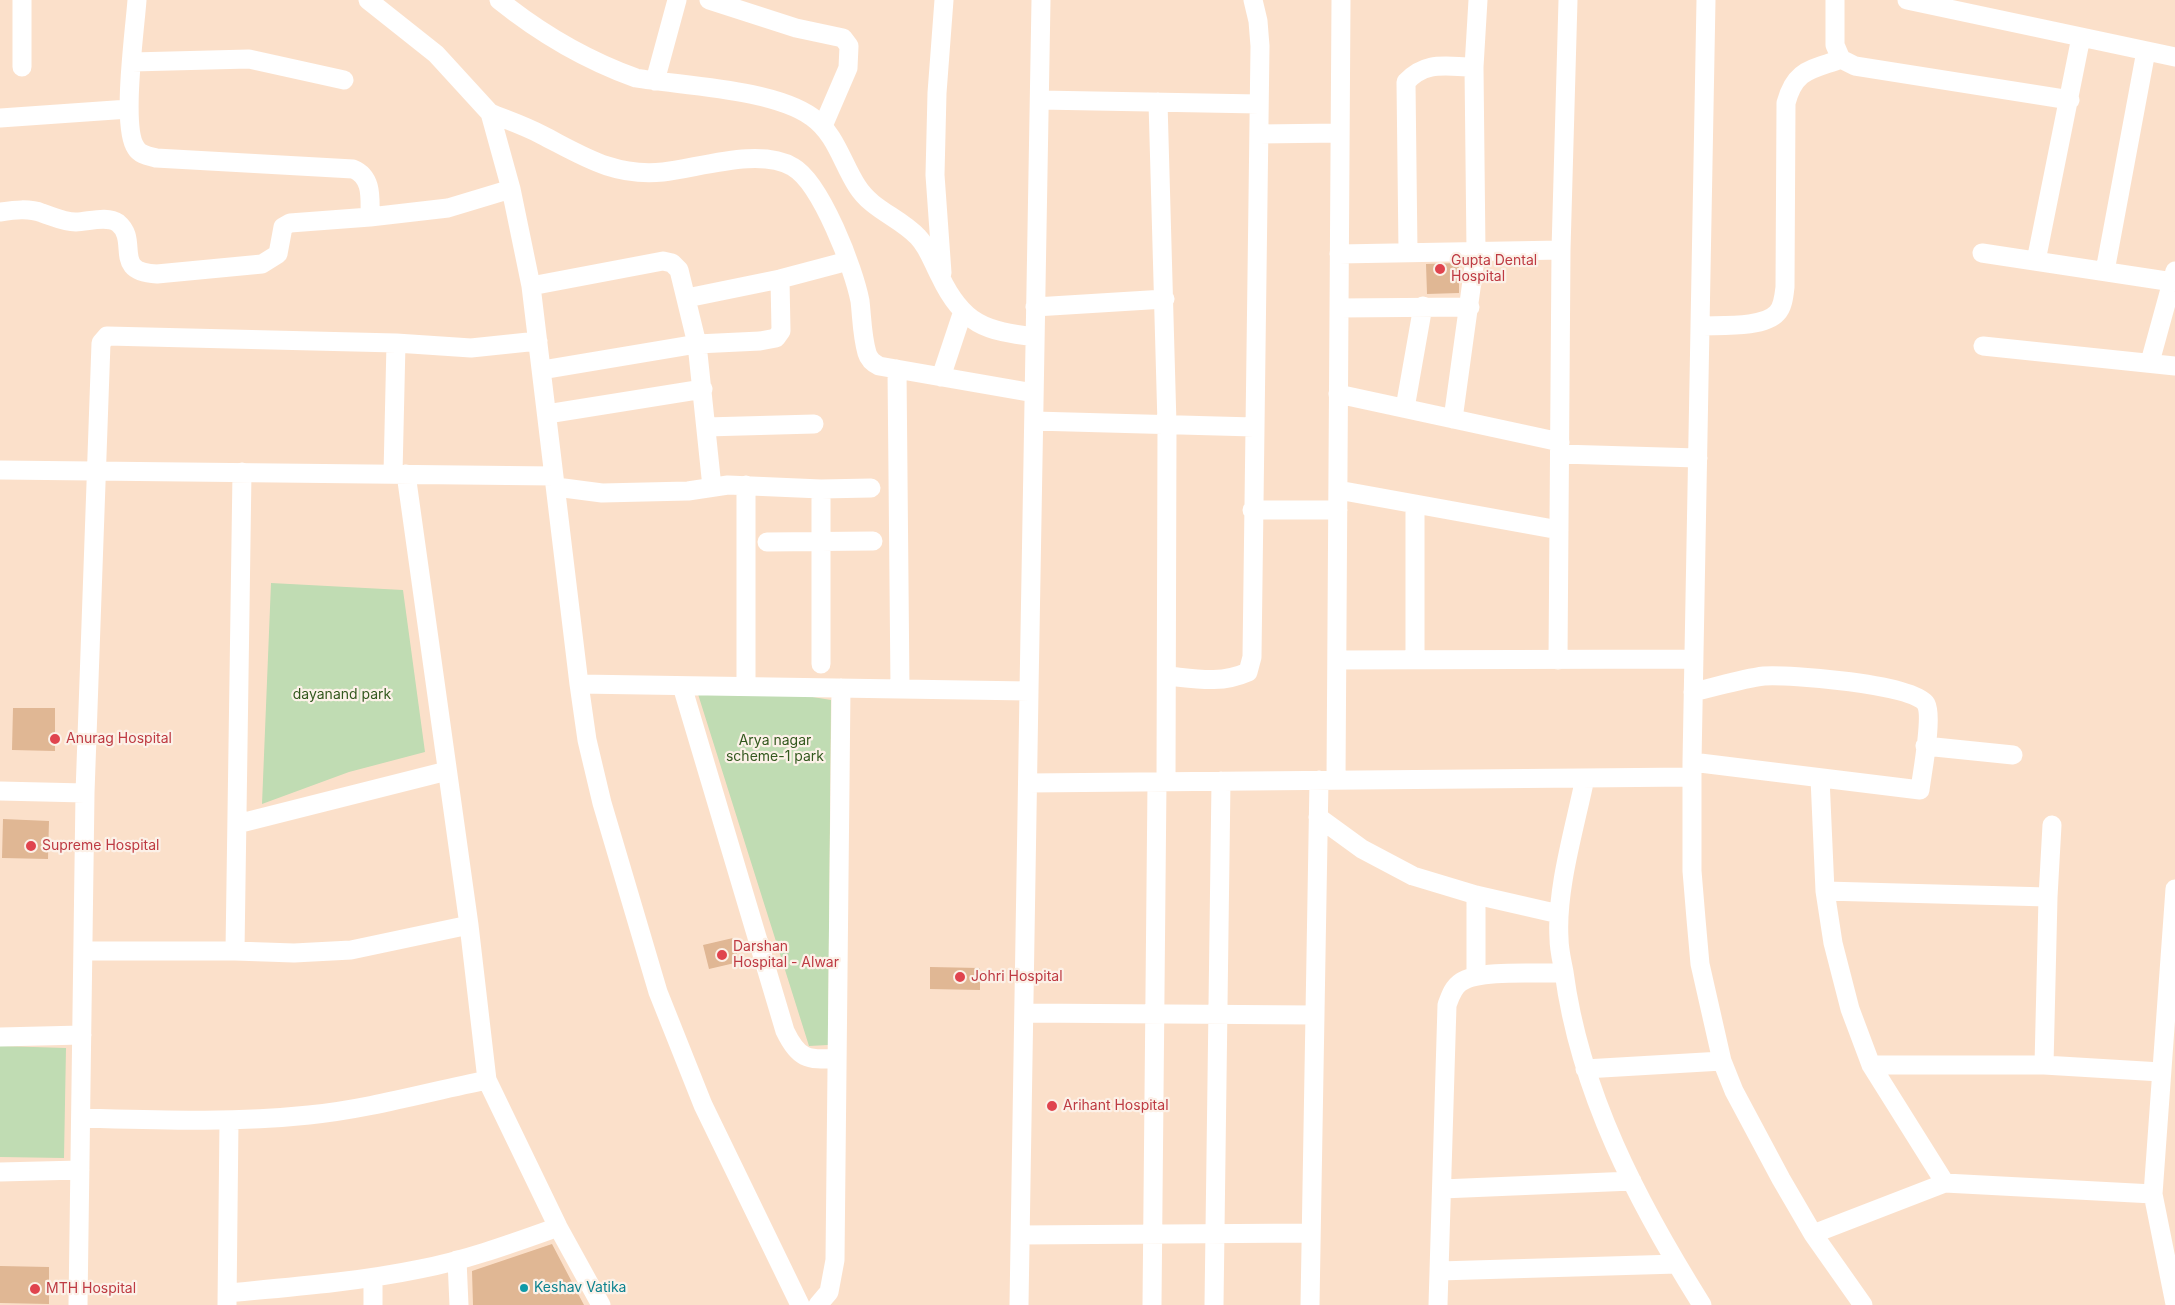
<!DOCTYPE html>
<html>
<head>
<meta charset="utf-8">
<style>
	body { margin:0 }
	canvas { display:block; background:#fbe0ca }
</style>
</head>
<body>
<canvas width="2175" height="1305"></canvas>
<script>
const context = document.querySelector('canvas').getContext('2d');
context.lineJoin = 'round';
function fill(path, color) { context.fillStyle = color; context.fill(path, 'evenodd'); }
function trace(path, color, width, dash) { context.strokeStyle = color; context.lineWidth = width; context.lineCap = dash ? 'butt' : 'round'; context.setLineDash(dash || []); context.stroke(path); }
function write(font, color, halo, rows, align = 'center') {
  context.font = font + ' Inter,sans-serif'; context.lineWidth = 4.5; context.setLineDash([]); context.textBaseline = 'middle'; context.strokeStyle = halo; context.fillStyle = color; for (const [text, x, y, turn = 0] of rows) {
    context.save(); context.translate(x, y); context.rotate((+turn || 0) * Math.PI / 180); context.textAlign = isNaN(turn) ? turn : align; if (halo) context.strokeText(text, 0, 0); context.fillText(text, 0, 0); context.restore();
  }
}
const green = new Path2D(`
	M271,583L403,590L425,752L349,772L262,804Z
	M746,686L831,700L828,1045L809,1046L697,691Z
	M0,1046L66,1048L64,1158L0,1157Z`);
const building = new Path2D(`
	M1459,263V293L1427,294L1426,264Z
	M13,708H55V751L12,750Z
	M3,819L49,821L48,859L2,858Z
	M733,938L739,962L709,969L703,945Z
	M930,967L980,968V990L930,989Z
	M552,1244L584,1305H473L472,1271Z
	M0,1266L49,1267V1304L0,1303Z`);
const minor = new Path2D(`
	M137,0C135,29 121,128 136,148C140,155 149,156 156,158L353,169C373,177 370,199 370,217
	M368,0L436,54L490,113L511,189L531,286L579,684L587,740L602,803L658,992L703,1105L800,1305
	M499,0C540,33 586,60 636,78C684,86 773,89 812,117C836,134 842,163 857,186C872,210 899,217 918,237C928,247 933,263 940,276C963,325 986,331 1035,337
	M709,0L796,28L843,38L849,46L848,68L823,126
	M1706,0L1692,762V871L1696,919L1700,964L1722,1061L1734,1091L1781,1179L1813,1234L1863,1305
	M1835,0V45L1841,59L1855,66L2070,100
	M1907,0L2175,57
	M132,62L249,59L344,80
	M22,67V0
	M655,81L677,0
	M1040,100L1259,104
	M1158,102L1167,424L1166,781
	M490,113C507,120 525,126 542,135C583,156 614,177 663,172C699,168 760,147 793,167C821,183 854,269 860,301C862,318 862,336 867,353C869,360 873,363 879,366L1034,393
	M0,118L129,109
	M1259,134L1340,133
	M0,212C14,210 29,208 42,213C54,217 64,222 76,222C88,222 107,215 118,223C140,241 111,272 157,274L262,264L278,254L283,227L290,223L370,217L448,208L511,189
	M1408,252L1406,82C1426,60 1447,67 1474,67
	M1982,253L2173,282
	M1339,254L1561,250
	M2036,261L2081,37
	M2105,271L2146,51
	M942,273L935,175L937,93L944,0
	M531,286L663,261L672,263L679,270L697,344L712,487
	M687,298L780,279L848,261
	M1035,307L1165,299
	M1339,308L1470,307
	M1701,326C1720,325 1764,328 1777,313C1783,307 1784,296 1785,287L1786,103C1795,69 1811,70 1841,59
	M396,343L471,348L538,341
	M1983,346L2175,366
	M2150,362L2175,271
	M897,369L900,689
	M542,370L697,344L760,341L776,338L781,331L780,279
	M941,377L963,311
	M1338,394L1560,442
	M1405,408L1423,306
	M547,414L703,389
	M1453,419L1476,252L1474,67L1478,0
	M1034,421L1254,427
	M706,427L814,424
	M1560,454L1698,458
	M0,470L554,476
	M242,472L235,951L294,953L351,950L469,925
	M406,474L469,925L487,1080L558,1227L601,1305
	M746,485V686
	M556,487L602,493L688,491L728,485L821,489L871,488
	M821,489V664
	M1338,490L1559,530
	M1252,510H1338
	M767,542L873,541
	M1337,660L1694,659
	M1415,660V504
	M1558,660L1561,250L1568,0
	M1168,676C1197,679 1221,684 1248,672L1252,657L1260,46L1258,21L1253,0
	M579,684L1029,691L1019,1305
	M682,686L785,1031C798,1058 807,1061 836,1058
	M1029,691L1041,0
	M1925,746L2013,755
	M1692,762L1920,790C1922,773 1933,717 1926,704C1915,684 1788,674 1764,676C1740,679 1716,687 1693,692
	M1585,778C1575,827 1556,889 1559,938C1559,950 1562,961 1564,972C1580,1093 1638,1203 1702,1305
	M1820,778L1825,891L1833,943L1850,1009L1871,1065L1945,1183
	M1336,780L1341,0
	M1028,783L1692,777
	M0,791L85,793L78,1305
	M85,793L101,343L107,336L396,343L393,474
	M1318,817L1362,849L1413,876L1476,895L1559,914
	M237,824L447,771
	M1825,891L2048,897
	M83,951H235
	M1476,975V895
	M1025,1013L1313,1015
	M0,1037L82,1035
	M1871,1065H2044L2161,1072
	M2044,1065L2048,897L2052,825
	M1585,1069L1722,1061
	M81,1118C157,1120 233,1123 309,1115C369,1109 428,1092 487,1080
	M0,1172L80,1170
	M1442,1189L1632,1181
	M2153,1194L2175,1304
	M1813,1234L1945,1183L2153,1194L2175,889
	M1021,1235L1311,1233
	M457,1260L459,1305
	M1439,1271L1677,1264
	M228,1293C292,1287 357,1282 420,1269C467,1260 513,1243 558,1227
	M227,1305L229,1121
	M373,1305V1278
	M818,1305L829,1292L835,1260L841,688
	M1152,1305L1157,782
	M1214,1305L1221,781
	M1310,1305L1319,780
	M1438,1305L1447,1005C1450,997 1453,987 1461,982C1479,969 1540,974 1564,973`);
const markers = [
	[1440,269,6,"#e0444e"],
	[55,739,6,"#e0444e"],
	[31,846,6,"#e0444e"],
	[722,955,6,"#e0444e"],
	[960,977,6,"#e0444e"],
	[1052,1106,6,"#e0444e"],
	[524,1288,5,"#0f9aa8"],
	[35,1289,6,"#e0444e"]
];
const healthNames = [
	["Gupta Dental",1451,261],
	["Hospital",1451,277],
	["Anurag Hospital",66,739],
	["Supreme Hospital",42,846],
	["Darshan",733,947],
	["Hospital - Alwar",733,963],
	["Johri Hospital",971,977],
	["Arihant Hospital",1063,1106],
	["MTH Hospital",46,1289]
];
const parkNames = [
	["dayanand park",342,695],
	["Arya nagar",775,741],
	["scheme-1 park",775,757]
];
const cultureNames = [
	["Keshav Vatika",534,1288]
];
fill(green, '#c0dcb3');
fill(building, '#e0b794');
trace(minor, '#fff', 19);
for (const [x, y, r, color] of markers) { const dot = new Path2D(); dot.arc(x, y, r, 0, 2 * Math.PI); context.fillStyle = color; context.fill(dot); trace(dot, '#fcf1e8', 2); }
write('14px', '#be3a42', '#fcf1e8', healthNames, 'left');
write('14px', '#33581e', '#fcf1e8', parkNames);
write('14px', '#0d838f', '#fcf1e8', cultureNames, 'left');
</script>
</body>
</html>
